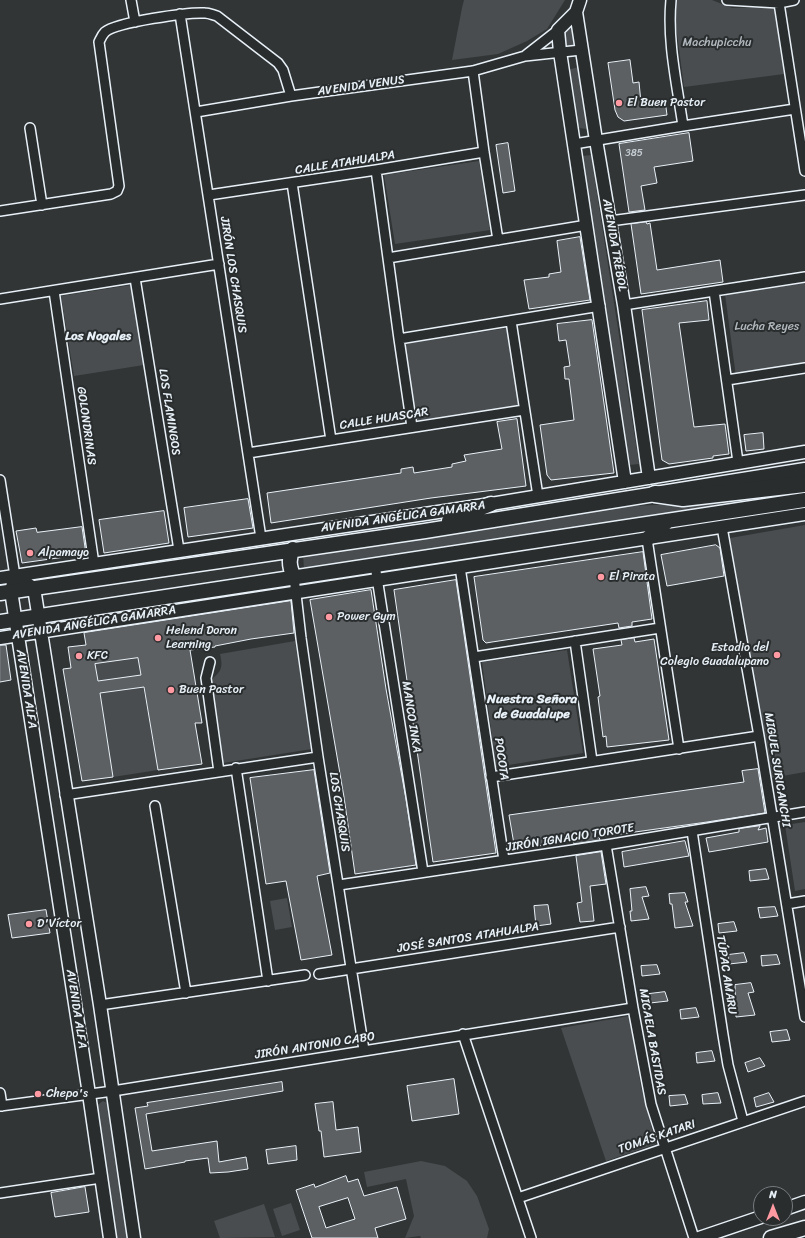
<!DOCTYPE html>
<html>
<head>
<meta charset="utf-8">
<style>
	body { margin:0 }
	#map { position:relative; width:805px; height:1238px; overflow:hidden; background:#323536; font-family:Sriracha,sans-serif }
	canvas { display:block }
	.north { position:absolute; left:753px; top:1186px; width:40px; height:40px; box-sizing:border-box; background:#2a2d2e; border:1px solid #767b7f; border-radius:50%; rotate:0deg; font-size:11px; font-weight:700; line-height:16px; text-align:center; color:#e8f1f8 }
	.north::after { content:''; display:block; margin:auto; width:14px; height:18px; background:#ff9aa2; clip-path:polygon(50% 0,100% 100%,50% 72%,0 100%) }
</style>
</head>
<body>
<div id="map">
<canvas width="805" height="1238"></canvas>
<div class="north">N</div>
</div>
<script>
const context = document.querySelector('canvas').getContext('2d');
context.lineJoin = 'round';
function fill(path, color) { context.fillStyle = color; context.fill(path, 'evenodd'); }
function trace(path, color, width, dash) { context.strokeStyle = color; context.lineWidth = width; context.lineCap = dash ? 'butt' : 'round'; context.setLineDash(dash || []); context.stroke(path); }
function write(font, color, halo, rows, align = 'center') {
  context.font = font + ' Sriracha,sans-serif'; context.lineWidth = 4; context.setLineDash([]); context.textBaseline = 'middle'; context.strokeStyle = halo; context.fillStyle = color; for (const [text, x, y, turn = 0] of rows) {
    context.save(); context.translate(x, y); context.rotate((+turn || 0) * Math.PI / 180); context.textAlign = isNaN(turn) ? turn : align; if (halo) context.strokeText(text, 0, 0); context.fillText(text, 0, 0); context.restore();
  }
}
const green = new Path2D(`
	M464,0H565L547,29L527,41L498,54L452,60L462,8Z
	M676,0H712L732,8L775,7L784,74L684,87L676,26Z
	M573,26L575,48L565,49L563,30Z
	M578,67L588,129L578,128L568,70Z
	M591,155L639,464L629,465L583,156Z
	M479,161L490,230L395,244L384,175Z
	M805,283V366L736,377L725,294Z
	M131,285L144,365L74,376L61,296Z
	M507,328L519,406L416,421L405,344Z
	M805,488V495L304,569L303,554L608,507L703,503Z
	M805,525V772L771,778L730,538Z
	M295,641L312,749L223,763L211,680C222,671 223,667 220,654Z
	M567,650L583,753L496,767L482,662Z
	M138,658L158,770L113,777L95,664Z
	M805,822V889L795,891L785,825Z
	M287,898L292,927L275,930L270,901Z
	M629,1016L641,1087L656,1144L606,1161L561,1028Z
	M103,1101L107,1103L109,1109L129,1238H114L96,1106Z
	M421,1161L445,1166L467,1181L477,1196L489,1229L487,1238H421L420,1236L405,1238L414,1216L406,1179L367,1187L364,1172Z
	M291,1203L300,1230L282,1236L273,1209Z
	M264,1204L275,1237L220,1238L214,1221Z`);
const building = new Path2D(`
	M630,60L633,83L639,82L641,103L665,100L667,115L624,121L618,117L615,110L608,63Z
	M689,133L693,161L654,167L657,183L641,186L645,210L629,212L619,144Z
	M508,143L515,191L503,193L496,145Z
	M646,222L647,224L650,223L657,270L720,260L723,282L641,294L631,224Z
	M580,237L590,300L529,309L524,280L549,277V274L561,272L557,241Z
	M707,301L709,320L679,323L694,427L725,424L729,454L713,456V458L669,464L662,460L642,310Z
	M592,320L614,473L551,480L547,475L540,425L574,420L569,379H565L564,367L570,366L566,340L559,341L557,324Z
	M517,419L526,486L431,498L271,523L267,493L401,473V469L413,467L414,473L452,467V464L466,461L464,455L502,449L497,422Z
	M763,433L764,449L746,451L744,435Z
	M248,499L253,528L188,537L184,508Z
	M164,511L169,543L104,553L99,520Z
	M82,527L86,554L22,563L16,531L36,528L37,532Z
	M716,545L720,548L724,576L667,586L661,555Z
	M643,552L652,619L632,622V626L619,628L618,623L492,642L486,643L483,640L474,577Z
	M456,580L496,853L433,862L394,590Z
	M371,590L386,689L406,799L416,865L355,874L344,797L310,600Z
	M291,601L294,633L251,639L215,646V647L190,650L202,723H195L202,764L158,770L144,687L100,693L113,777L82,781L63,669L71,668L68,647L86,645L84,633ZM138,658L141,675L98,681L95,664Z
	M634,638L635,642L654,639L669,740L607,747L606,736L603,737L598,697L600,696L593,649L622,645L621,640Z
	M0,645H6L11,680L0,682Z
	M758,769L765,813L707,822L599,837L600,840L574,844L573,840L515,850L509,815L744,782L742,771Z
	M314,770L330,873L317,876L332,955L301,960L286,881L266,884L250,778Z
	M760,826L758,830L766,828L768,842L709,852L706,838L739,832V829Z
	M685,841L689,856L624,867L622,852Z
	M601,852L606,884L590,886L594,921L580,922L577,903L582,902L576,856Z
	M766,869L769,879L750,881L749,871Z
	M646,887L649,896L642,897L649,919L631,921L630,911H632L630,889Z
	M685,893L688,902H685L693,926L675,928L672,904H670L669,894Z
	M548,905L551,924L536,926L534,906Z
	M775,907L778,916L760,918L758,908Z
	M46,910L50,933L12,938L8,915Z
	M734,922L737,931L719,933L718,924Z
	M744,953L747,962L729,964L728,955Z
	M777,955L780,964L762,966L761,956Z
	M657,965L660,974L642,976L641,966Z
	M751,983L754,992L748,993L755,1015L736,1017L735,985Z
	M665,992L668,1001L650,1003L649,994Z
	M696,1008L699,1017L681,1019L680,1010Z
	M787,1030L790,1040L772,1042L770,1032Z
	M712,1051L715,1061L697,1063L696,1053Z
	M760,1058L765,1066L748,1072L745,1063Z
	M454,1079L459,1114L412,1121L407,1086Z
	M282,1082L283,1091L146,1114L152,1151L217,1141L219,1162L246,1157L248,1169L228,1172L210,1173L208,1158L185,1161V1162L145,1169L135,1108L148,1106L147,1103Z
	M718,1093L721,1103L703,1104L702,1095Z
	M769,1093L774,1102L756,1107L754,1098Z
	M685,1095L688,1104L670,1106L669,1096Z
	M333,1102L336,1130L358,1127L361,1152L324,1157L321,1131H319L315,1104Z
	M296,1146L297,1160L268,1164L266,1150Z
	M346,1176L348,1182L358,1179L364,1196L397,1187L406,1219L375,1228L378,1238H312L296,1190L314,1184L315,1187ZM348,1198L355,1219L326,1228L319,1207Z
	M85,1187L89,1212L55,1217L51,1193Z`);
const street = new Path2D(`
	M131,0L135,22
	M671,0C667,42 677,84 683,126
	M727,0L779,3L794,0
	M779,3L805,171
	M180,14L261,538
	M526,55L558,30
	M473,71L484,152L498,240
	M196,112L291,96L473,71L525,56L581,50
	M30,128L42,205
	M574,144L683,126L795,109
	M376,170L399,339L412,427
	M292,183L331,440
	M209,195L376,170L484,152
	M0,211L111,194L117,191L119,186L99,42C101,38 102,35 105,32C117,22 188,12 205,13C209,13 213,15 217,16L278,63L283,70L291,96
	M610,221L805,195
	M388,258L587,225
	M135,278L179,550
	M54,291L94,564
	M714,291L738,462
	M0,299L219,264
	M624,305L805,277
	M511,321L538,496
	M399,339L600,306
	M727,380L805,368
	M248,453L524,410
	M0,480L15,576
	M722,527L759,736L805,1017
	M647,539L679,749
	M375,565L423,872
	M460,567L504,860
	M294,577L301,638L318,757L364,1050
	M575,641L592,761
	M474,657L660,628
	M210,662L206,678L219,772
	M236,768L268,981
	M491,777L759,736
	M65,795L318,757
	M155,806L186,993
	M692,831L723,1035L728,1065L743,1121
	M606,845L633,1008L651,1104L694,1238
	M339,885L606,845L805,812
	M787,904L805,901
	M319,974L620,927
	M100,1005L305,975
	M463,1034L531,1238
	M0,1093L2,1106
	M0,1106L113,1091L633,1008
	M0,1193L101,1178
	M518,1198L805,1101`);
const secondary = new Path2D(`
	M580,0L576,12L558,30L560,52L625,482
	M576,12L595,134L624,305L649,478
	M0,578L491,504L805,452
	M0,638L805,514
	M785,1209L805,1202
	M110,1238L89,1094L11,591L15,576L34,588L100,1005L134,1238
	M699,1238L761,1217`);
const primary = new Path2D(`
	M449,521L491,504
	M647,539L668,521
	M293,549C288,559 289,567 294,577
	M0,593L425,531L805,470
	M0,622L805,500
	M771,1238L805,1228`);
const highway = new Path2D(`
	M655,494L683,498L805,484`);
const markers = [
	[619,103,4,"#ff9aa2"],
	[30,553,4,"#ff9aa2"],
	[601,577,4,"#ff9aa2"],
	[329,617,4,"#ff9aa2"],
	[158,638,4,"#ff9aa2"],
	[777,655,4,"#ff9aa2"],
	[79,656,4,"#ff9aa2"],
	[171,690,4,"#ff9aa2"],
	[29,924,4,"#ff9aa2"],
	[38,1094,4,"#ff9aa2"]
];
const numberNames = [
	["385",634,153]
];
const parkNames = [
	["Machupicchu",717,43],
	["Lucha Reyes",767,327]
];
const streetNames = [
	["AVENIDA VENUS",361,86,-8],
	["CALLE ATAHUALPA",345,163,-9],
	["AVENIDA TRÉBOL",614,245,80],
	["JIRÓN LOS CHASQUIS",233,275,81],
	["LOS FLAMINGOS",169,412,81],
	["CALLE HUASCAR",384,419,-9],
	["GOLONDRINAS",86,426,82],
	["AVENIDA ANGÉLICA GAMARRA",403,517,-8],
	["AVENIDA ANGÉLICA GAMARRA",94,623,-9],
	["AVENIDA ALFA",26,689,81],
	["MANCO INKA",411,717,81],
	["POCOTA",501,759,82],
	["MIGUEL SURICANCHI",777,770,81],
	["LOS CHASQUIS",339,812,81],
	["JIRÓN IGNACIO TOROTE",570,838,-9],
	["JOSÉ SANTOS ATAHUALPA",468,938,-9],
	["TÚPAC AMARU",726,975,81],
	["AVENIDA ALFA",76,1009,81],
	["MICAELA BASTIDAS",652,1042,80],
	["JIRÓN ANTONIO CABO",315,1046,-9],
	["TOMÁS KATARI",657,1137,-19]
];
const poiNames = [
	["El Buen Pastor",627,103],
	["Alpamayo",38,553],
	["El Pirata",609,577],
	["Power Gym",337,617],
	["Helend Doron",166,631],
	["Learning",166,645],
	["Estadio del",769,648,"right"],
	["Colegio Guadalupano",769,662,"right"],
	["KFC",87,656],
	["Buen Pastor",179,690],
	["D'Víctor",37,924],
	["Chepo's",46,1094]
];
const neighbourhoodNames = [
	["Los Nogales",98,337],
	["Nuestra Señora",532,700],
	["de Guadalupe",532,715]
];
fill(green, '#494d4f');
fill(building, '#5c6063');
trace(building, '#e8f1f8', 1);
trace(street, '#e8f1f8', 12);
trace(secondary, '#e8f1f8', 15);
trace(primary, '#e8f1f8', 17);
trace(highway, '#e8f1f8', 19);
trace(street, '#2a2d2e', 9);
trace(secondary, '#2a2d2e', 12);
trace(primary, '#2a2d2e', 14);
trace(highway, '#2a2d2e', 16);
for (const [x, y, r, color] of markers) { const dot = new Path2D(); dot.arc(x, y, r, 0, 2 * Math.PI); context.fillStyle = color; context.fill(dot); trace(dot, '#2a2d2e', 1.5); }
write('10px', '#c5cdd3', null, numberNames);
write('12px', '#b0b8bd', '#2a2d2e', parkNames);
write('12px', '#e8f1f8', '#2a2d2e', streetNames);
write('12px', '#e8f1f8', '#2a2d2e', poiNames, 'left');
write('bold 13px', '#e8f1f8', '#2a2d2e', neighbourhoodNames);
</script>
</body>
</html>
